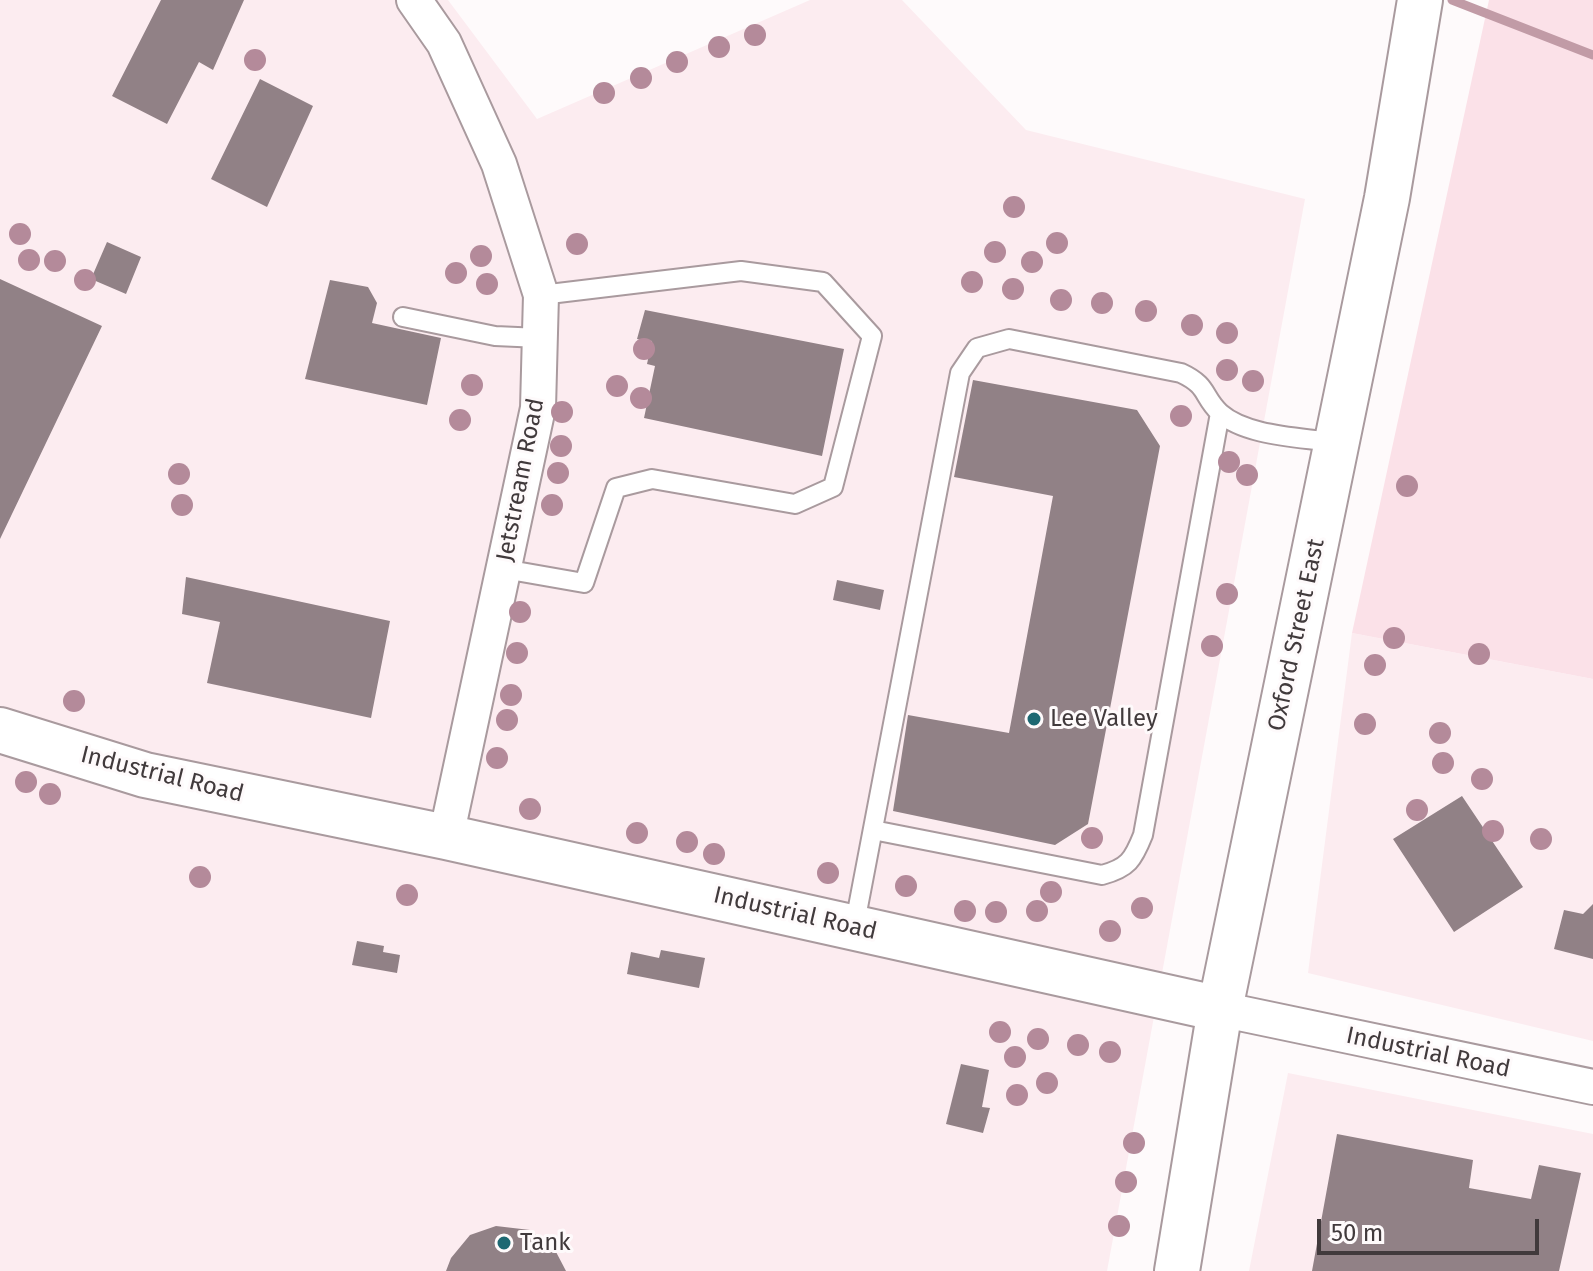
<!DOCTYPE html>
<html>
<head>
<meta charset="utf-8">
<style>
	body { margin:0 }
	#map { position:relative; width:1593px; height:1271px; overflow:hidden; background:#fefafb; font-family:"Fira Sans",sans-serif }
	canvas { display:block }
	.scale { position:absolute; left:1317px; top:1219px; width:222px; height:36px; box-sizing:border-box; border:4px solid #413a3c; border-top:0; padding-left:10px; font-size:24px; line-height:28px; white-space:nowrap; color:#413a3c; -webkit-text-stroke:6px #fefafb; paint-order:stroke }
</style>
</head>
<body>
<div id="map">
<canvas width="1593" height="1271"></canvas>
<div class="scale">50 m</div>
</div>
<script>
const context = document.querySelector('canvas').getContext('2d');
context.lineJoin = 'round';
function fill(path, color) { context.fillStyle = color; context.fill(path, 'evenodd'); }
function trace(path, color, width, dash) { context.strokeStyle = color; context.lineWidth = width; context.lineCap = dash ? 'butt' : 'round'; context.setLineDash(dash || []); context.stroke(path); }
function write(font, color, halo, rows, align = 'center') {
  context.font = font + ' "Fira Sans",sans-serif'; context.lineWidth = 6; context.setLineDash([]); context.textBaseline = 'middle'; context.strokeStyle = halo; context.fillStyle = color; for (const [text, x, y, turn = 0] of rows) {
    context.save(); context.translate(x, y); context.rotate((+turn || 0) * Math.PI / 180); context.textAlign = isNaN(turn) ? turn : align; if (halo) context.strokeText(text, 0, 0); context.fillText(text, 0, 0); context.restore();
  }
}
const built = new Path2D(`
	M0,0H448L537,119L810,0H902L1026,130L1305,199L1107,1271H0Z
	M1352,633L1593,679V1041L1308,973Z
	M1288,1073L1593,1134V1271H1249Z`);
const green = new Path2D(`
	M1489,0H1593V679L1352,633Z`);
const stream = new Path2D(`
	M1452,0L1593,55`);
const building = new Path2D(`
	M161,0H244L213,70L199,62L167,124L112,96Z
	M260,79L313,106L267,207L211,179Z
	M107,242L141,257L126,294L91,279Z
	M0,279L102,326L0,539Z
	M330,280L368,287L377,303L372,323L441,338L427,405L305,379Z
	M645,310L844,349L822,456L644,418L655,366L647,364L652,341L637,339Z
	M973,380L1137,410L1160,446L1088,824L1055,845L893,811L908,715L1009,733L1053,496L954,477Z
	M186,577L390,621L371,718L207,683L220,622L182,614Z
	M837,580L884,590L880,610L833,600Z
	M1462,796L1523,887L1454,932L1393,839Z
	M1593,904V959L1554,949L1564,910L1583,914Z
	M357,941L384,946L383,952L400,955L397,973L352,965Z
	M661,950L705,958L699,988L627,974L631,952L659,958Z
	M961,1064L989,1070L982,1107L990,1108L983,1133L946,1124Z
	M1337,1134L1473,1160L1469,1188L1531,1199L1539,1165L1581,1173L1559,1271H1312Z
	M496,1226L530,1230L555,1250L566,1271H446L451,1258L470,1235Z`);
const service = new Path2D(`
	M403,317L495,336L540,338
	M504,569L584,583L616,488L652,479L795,504L833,487L872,336L823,282L741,271L541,295
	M873,830L1102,875C1128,868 1133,860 1143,835L1220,413
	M854,928L960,373L977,348L1009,339L1181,373C1209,386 1202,396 1220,413C1247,437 1303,437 1337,443`);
const minor = new Path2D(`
	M414,0L444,43L499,164L541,295L538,408L446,837
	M1220,1009L1593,1087`);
const tertiary = new Path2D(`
	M0,730L145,775L446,837L1220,1009`);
const secondary = new Path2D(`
	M1177,1271L1220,1009L1387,198L1420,0`);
const trees = [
	[755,35],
	[719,47],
	[255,60],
	[677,62],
	[641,78],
	[604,93],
	[1014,207],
	[20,234],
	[1057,243],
	[577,244],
	[995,252],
	[481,256],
	[29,260],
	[55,261],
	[1032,262],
	[456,273],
	[85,280],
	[972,282],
	[487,284],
	[1013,289],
	[1061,300],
	[1102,303],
	[1146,311],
	[1192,325],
	[1227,333],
	[644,349],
	[1227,370],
	[1253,381],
	[472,385],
	[617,386],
	[641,398],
	[562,412],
	[1181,416],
	[460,420],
	[561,446],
	[1229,462],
	[558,473],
	[179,474],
	[1247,475],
	[1407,486],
	[182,505],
	[552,505],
	[1227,594],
	[520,612],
	[1394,638],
	[1212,646],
	[517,653],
	[1479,654],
	[1375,665],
	[511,695],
	[74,701],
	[507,720],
	[1365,724],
	[1440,733],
	[497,758],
	[1443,763],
	[1482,779],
	[26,782],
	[50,794],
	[530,809],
	[1417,810],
	[1493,831],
	[637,833],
	[1092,838],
	[1541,839],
	[687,842],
	[714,854],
	[828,873],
	[200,877],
	[906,886],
	[1051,892],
	[407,895],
	[1142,908],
	[965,911],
	[1037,911],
	[996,912],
	[1110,931],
	[1000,1032],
	[1038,1039],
	[1078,1045],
	[1110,1052],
	[1015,1057],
	[1047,1083],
	[1017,1095],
	[1134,1143],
	[1126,1182],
	[1119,1226]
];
const markers = [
	[1034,719,8,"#1d6872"],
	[504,1243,8,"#1d6872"]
];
const streetNames = [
	["Jetstream Road",521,480,-79],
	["Oxford Street East",1297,635,-78],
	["Industrial Road",162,775,14],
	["Industrial Road",795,914,13],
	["Industrial Road",1428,1053,12]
];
const poiNames = [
	["Lee Valley",1050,719],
	["Tank",520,1243]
];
fill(built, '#fcecf0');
fill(green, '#fbe1e8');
trace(stream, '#c19ba6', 9);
fill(building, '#918186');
trace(service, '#a99a9e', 22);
trace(minor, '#a99a9e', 38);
trace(tertiary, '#a99a9e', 48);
trace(secondary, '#a99a9e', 48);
trace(service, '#fff', 18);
trace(minor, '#fff', 34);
trace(tertiary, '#fff', 44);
trace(secondary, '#fff', 44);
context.fillStyle = '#b48a9a';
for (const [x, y] of trees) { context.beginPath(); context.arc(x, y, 11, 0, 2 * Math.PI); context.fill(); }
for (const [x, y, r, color] of markers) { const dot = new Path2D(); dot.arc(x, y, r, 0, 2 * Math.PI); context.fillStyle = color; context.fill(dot); trace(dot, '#fefafb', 3); }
write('24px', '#413a3c', '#fefafb', streetNames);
write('24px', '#413a3c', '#fefafb', poiNames, 'left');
</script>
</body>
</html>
